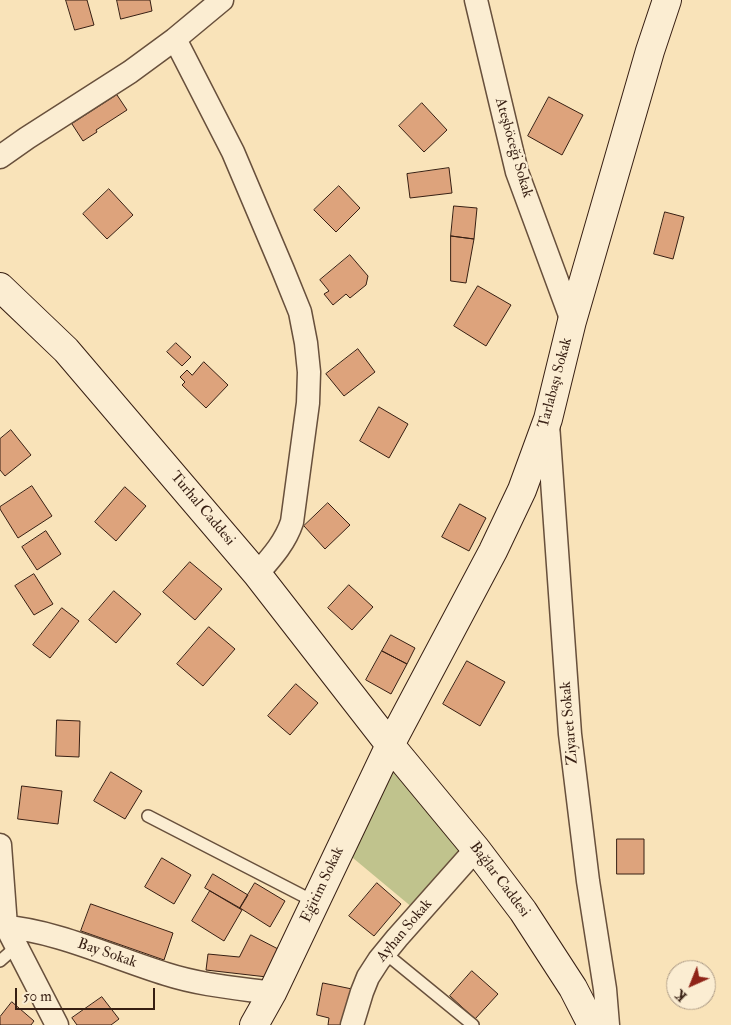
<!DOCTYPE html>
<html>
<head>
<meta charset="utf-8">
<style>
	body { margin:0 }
	#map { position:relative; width:731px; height:1025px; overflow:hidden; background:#f9e3b9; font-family:"IM FELL Double Pica",serif }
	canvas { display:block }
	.north { position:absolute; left:666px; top:960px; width:50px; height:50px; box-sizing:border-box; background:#fbedd2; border:1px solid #ad9b86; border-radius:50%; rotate:224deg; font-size:14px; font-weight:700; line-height:20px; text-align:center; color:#371f13 }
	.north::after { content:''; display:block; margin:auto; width:18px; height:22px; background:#8f2418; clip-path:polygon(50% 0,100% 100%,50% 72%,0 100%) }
	.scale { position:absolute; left:15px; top:988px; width:140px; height:22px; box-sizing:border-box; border:2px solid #371f13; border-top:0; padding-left:6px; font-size:15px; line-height:18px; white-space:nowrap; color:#371f13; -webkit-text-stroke:4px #fbedd2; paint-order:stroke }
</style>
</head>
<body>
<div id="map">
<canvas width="731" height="1025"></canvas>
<div class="north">K</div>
<div class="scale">50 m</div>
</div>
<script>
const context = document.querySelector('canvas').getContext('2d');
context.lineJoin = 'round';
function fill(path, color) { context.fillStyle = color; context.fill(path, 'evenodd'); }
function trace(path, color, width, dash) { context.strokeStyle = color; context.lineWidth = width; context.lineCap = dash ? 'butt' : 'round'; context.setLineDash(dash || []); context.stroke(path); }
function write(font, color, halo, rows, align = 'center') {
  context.font = font + ' "IM FELL Double Pica",serif'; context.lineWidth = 4.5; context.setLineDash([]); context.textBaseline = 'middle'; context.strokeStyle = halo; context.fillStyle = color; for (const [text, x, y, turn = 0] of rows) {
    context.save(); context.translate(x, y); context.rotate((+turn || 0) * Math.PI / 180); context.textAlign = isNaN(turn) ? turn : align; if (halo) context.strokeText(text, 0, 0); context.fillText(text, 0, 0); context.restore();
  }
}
const green = new Path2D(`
	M390,745L476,849L419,913L341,848Z`);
const building = new Path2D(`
	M66,0H87L94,25L75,30Z
	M117,0H150L152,11L121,19Z
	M117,95L127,110L96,130L97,132L83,141L72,124Z
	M549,97L583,115L562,155L528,136Z
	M422,103L447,130L424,152L399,126Z
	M449,168L452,193L410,198L407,174Z
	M339,186L360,208L336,232L314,210Z
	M109,189L133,215L107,239L83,214Z
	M454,206L477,208L474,239L451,236Z
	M665,212L684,217L673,259L654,254Z
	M451,236L474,239L466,283L451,281Z
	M350,255L368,276L366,285L350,298L346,294L333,305L324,294L329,291L320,280Z
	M478,286L511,305L486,346L454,326Z
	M176,343L191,357L182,366L167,352Z
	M358,349L375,372L344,396L326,374Z
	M204,362L228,385L206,408L182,385L185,382L180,377L187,370L192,375Z
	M379,407L408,424L389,458L360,441Z
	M11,430L31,455L5,476L0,470V439Z
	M32,486L52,516L18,538L0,509V507Z
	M125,487L146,506L116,541L95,522Z
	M328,503L350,525L325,549L304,526Z
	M460,504L486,518L469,551L442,537Z
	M46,531L61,554L37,570L22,547Z
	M190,562L222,589L195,620L163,592Z
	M34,574L53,604L34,615L15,586Z
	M349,585L373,607L352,630L328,608Z
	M114,591L141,614L116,643L89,620Z
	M62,608L79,621L50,658L33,645Z
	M209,627L235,649L203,686L177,664Z
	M391,635L415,648L407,664L382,651Z
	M382,651L407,664L391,694L366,680Z
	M467,661L505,682L480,726L443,704Z
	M296,684L318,703L290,735L268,716Z
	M57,720L80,721L79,757L56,756Z
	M111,772L142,791L125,819L94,801Z
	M22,786L62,791L58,824L18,819Z
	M617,839H644V874H617Z
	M162,858L191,875L174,904L145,887Z
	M213,874L248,895L240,908L205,888Z
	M255,883L285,901L270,927L240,908Z
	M377,883L401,904L374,936L349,916Z
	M210,891L242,910L224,941L192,921Z
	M91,904L173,933L164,960L81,931Z
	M251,935L280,950L267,977L206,970L208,954L239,957Z
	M472,971L498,994L475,1019L450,996Z
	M323,983L352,989L346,1025H328L329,1018L317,1015Z
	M102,997L119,1019L111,1025H77L72,1018Z
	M12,1002L34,1021L31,1025H0V1017Z`);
const lane = new Path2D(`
	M148,816L315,902
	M385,953L473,1025
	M0,961L17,946`);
const street = new Path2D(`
	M476,0L517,172L572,321
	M175,39L233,152L283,270L300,312L306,343L309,372L308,403L292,522C285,543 271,558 257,574
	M0,157L27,138L130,72L175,39L222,0
	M548,424L570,734L588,881L605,989L608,1025
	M0,845L6,926L57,1025
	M0,926C58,931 111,957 166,974C200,985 236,988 272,993
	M352,1025L362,992L368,977L379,960L397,938L476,849`);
const secondary = new Path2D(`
	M0,287L66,350L257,574L390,745L476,849L523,911L573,988L592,1025
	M254,1025L272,993L390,745L493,551L522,490L548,419L572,321L650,51L667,0`);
const streetNames = [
	["Ateşböceği Sokak",513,148,74],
	["Tarlabaşı Sokak",556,383,-75],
	["Turhal Caddesi",202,509,50],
	["Ziyaret Sokak",570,723,-95],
	["Bağlar Caddesi",499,880,53],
	["Eğitim Sokak",323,885,-65],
	["Ayhan Sokak",405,931,-50],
	["Bay Sokak",107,954,19]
];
fill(green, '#c0c38d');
fill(building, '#dda37c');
trace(building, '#371f13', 1);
trace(lane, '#68503c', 14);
trace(street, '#68503c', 25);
trace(secondary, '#371f13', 30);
trace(lane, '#fbedd2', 11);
trace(street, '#fbedd2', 22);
trace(secondary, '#fbedd2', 28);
write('15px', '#371f13', '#fbedd2', streetNames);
</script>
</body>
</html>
